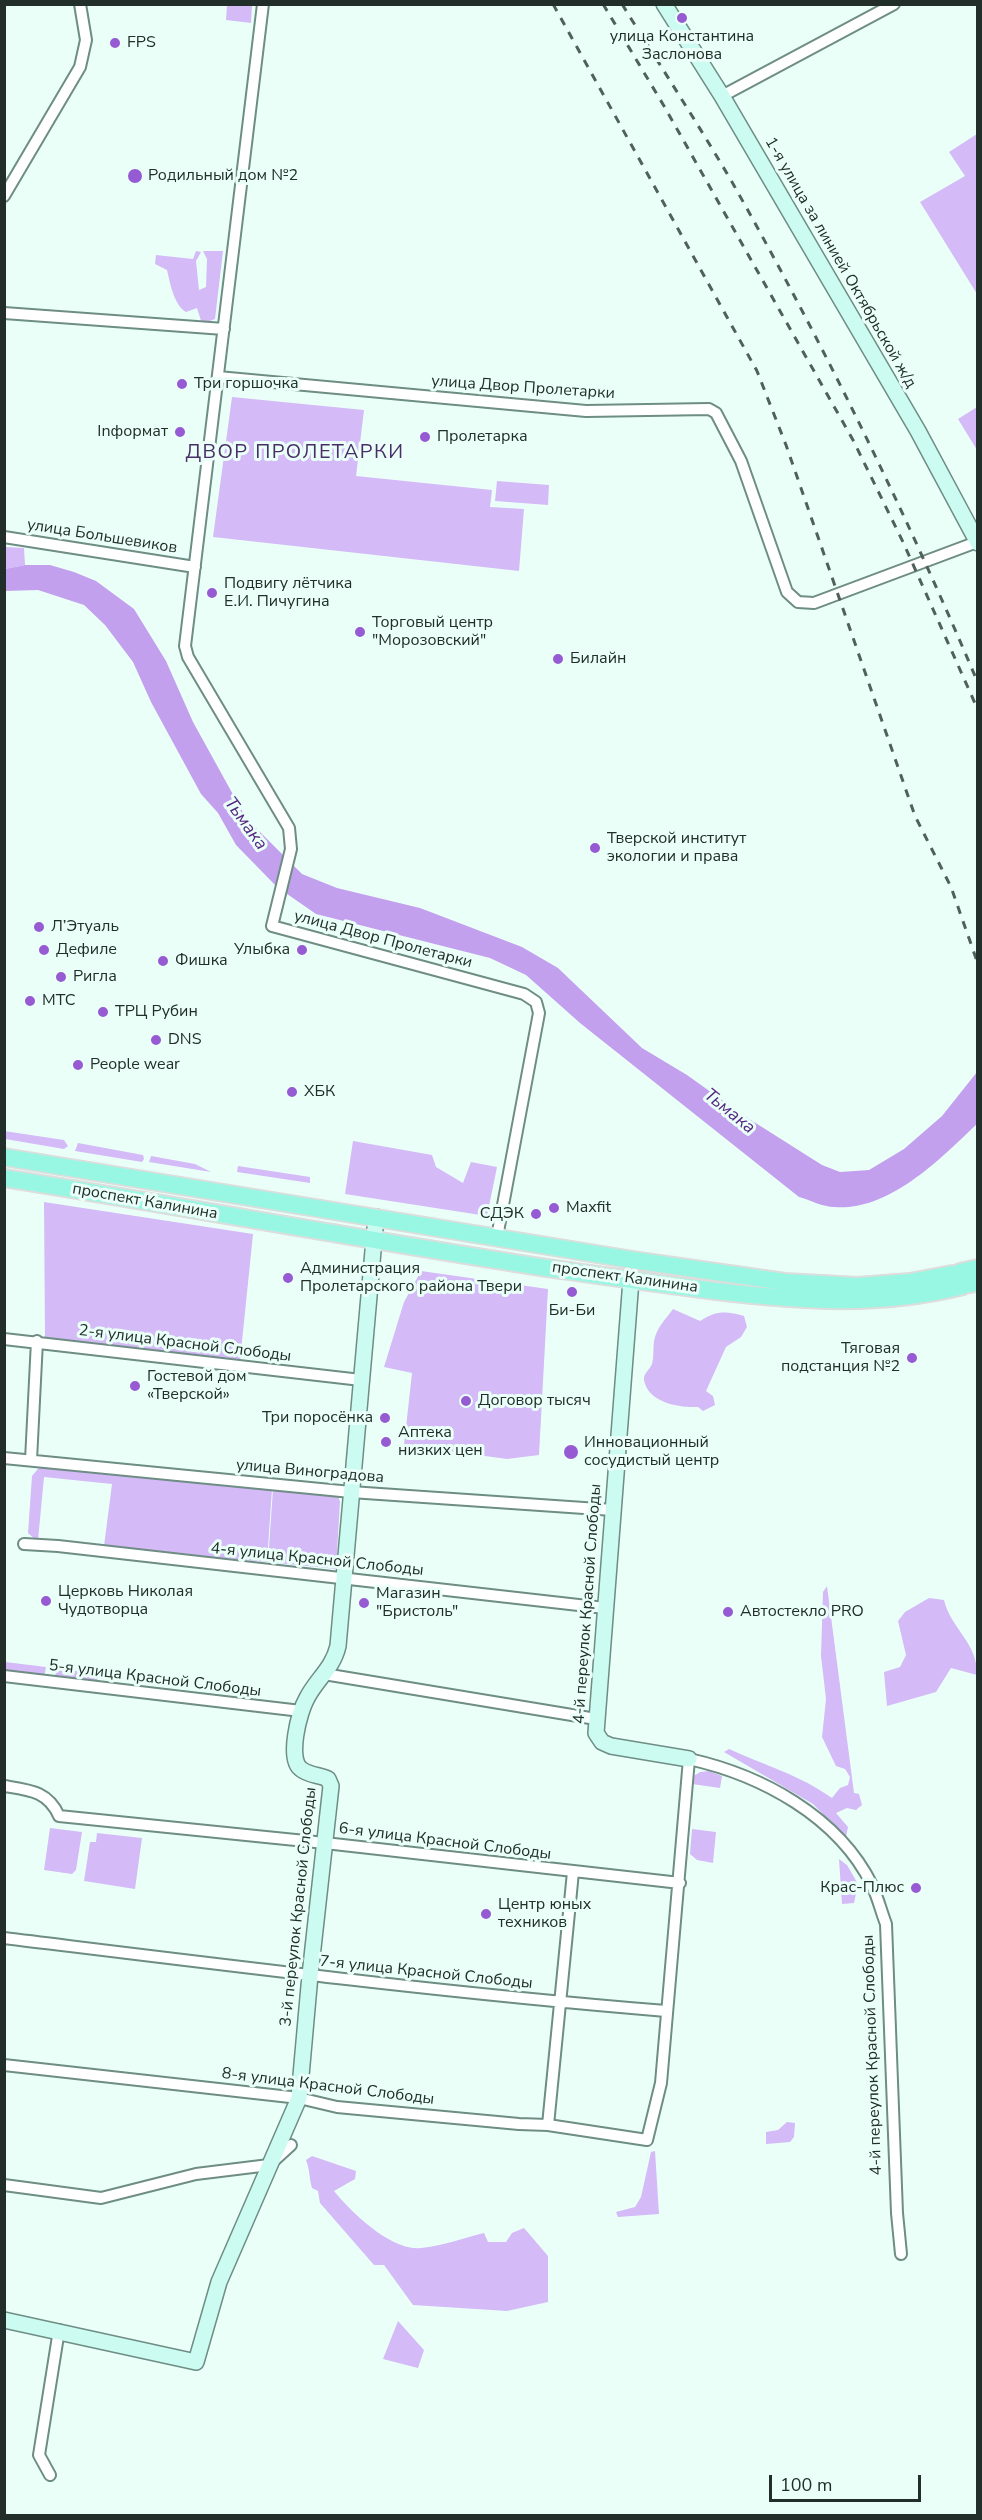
<!DOCTYPE html>
<html>
<head>
<meta charset="utf-8">
<style>
	body { margin:0 }
	#map { position:relative; width:982px; height:2520px; overflow:hidden; background:#ebfff9; font-family:"Nunito Sans",sans-serif }
	canvas { display:block }
	.frame { position:absolute; inset:0; border:6px solid #212e2a; pointer-events:none }
	.scale { position:absolute; left:769px; top:2475px; width:152px; height:27px; box-sizing:border-box; border:3px solid #212e2a; border-top:0; padding-left:8px; font-size:18px; line-height:21px; white-space:nowrap; color:#212e2a; -webkit-text-stroke:4px #ebfff9; paint-order:stroke }
</style>
</head>
<body>
<div id="map">
<canvas width="982" height="2520"></canvas>
<div class="frame"></div>
<div class="scale">100 m</div>
</div>
<script>
const context = document.querySelector('canvas').getContext('2d');
context.lineJoin = 'round';
function fill(path, color) { context.fillStyle = color; context.fill(path, 'evenodd'); }
function trace(path, color, width, dash) { context.strokeStyle = color; context.lineWidth = width; context.lineCap = dash ? 'butt' : 'round'; context.setLineDash(dash || []); context.stroke(path); }
function write(font, color, halo, rows, align = 'center') {
  context.font = font + ' "Nunito Sans",sans-serif'; context.lineWidth = 6; context.setLineDash([]); context.textBaseline = 'middle'; context.strokeStyle = halo; context.fillStyle = color; for (const [text, x, y, turn = 0] of rows) {
    context.save(); context.translate(x, y); context.rotate((+turn || 0) * Math.PI / 180); context.textAlign = isNaN(turn) ? turn : align; if (halo) context.strokeText(text, 0, 0); context.fillText(text, 0, 0); context.restore();
  }
}
const green = new Path2D(`
	M227,5H252L251,23L226,20Z
	M977,134V294L920,202L965,176L949,152Z
	M196,251L201,252L196,261L199,290L206,287L207,259L203,251H223L215,319L202,324L197,308L186,312C174,305 170,283 167,270L155,264L156,255L193,259Z
	M232,397L364,410L356,476L492,490L490,507L524,509L519,571L213,537Z
	M977,407V450L958,419Z
	M497,481L549,485L548,505L495,501Z
	M5,547L24,548L25,565L5,569Z
	M4,1131L64,1140L68,1146L64,1149L5,1139Z
	M353,1141L432,1155L436,1167L463,1183L471,1162L497,1167L487,1216L345,1194Z
	M78,1143L143,1155L144,1159L142,1162L75,1151Z
	M151,1156L195,1164L211,1172L149,1162Z
	M238,1166L310,1177V1183L237,1172Z
	M44,1202L253,1234L240,1361L45,1339Z
	M421,1271L548,1289L539,1455L507,1459L404,1445L412,1373L384,1367L404,1302Z
	M673,1309L700,1321C716,1310 727,1311 744,1316L747,1327L741,1337L726,1347L706,1391L713,1396L715,1405L703,1411L698,1407C680,1408 648,1403 644,1380C643,1373 650,1370 652,1364C654,1357 653,1348 654,1341C657,1327 665,1320 673,1309Z
	M42,1464L272,1489L267,1562L38,1542L28,1533L32,1476ZM44,1477L112,1484L104,1546L38,1540Z
	M273,1489L338,1496L340,1502L336,1569L268,1562Z
	M827,1586L854,1793L859,1794L862,1805L856,1810L847,1808L836,1813L848,1827L846,1837L813,1804L724,1752L729,1749C766,1766 798,1774 832,1798L840,1788L848,1785L850,1777L845,1769L836,1766L822,1737L826,1699L821,1656L823,1592Z
	M929,1598L944,1600C951,1629 978,1643 977,1675L951,1668L936,1692L887,1706L884,1672L900,1667L906,1655L898,1621L905,1612Z
	M5,1662L46,1667L44,1678L5,1674Z
	M56,1669L98,1673L97,1684L55,1679Z
	M709,1771L722,1776L720,1788L692,1784V1777L700,1772Z
	M50,1828L82,1832L76,1870L72,1874L44,1870Z
	M692,1829L716,1832L713,1863L697,1860L690,1854Z
	M97,1833L142,1838L135,1889L84,1881L90,1842H96Z
	M839,1859L847,1865L858,1884L854,1903L842,1904Z
	M787,2122L795,2123L794,2137L790,2142L766,2144V2132L778,2130Z
	M655,2151L659,2214L618,2217L616,2212L635,2207L641,2197L651,2152Z
	M312,2156L356,2171L355,2179L334,2191C350,2211 392,2252 421,2248C442,2246 463,2238 484,2233L488,2242H506L512,2233L524,2228L548,2256V2302L507,2311L413,2305L384,2265H374L320,2203L318,2191L312,2188C309,2178 310,2170 306,2160Z
	M398,2321L424,2350L418,2368L383,2359Z`);
const water = new Path2D(`
	M25,565H50L74,572L96,581L134,609L166,661L193,722L246,818L302,874L337,888L420,908L522,947L558,968L642,1048L687,1075L743,1115L822,1165L840,1172L869,1170L904,1149L942,1116L977,1072V1124C941,1158 889,1212 834,1207C823,1207 810,1200 799,1197L580,1023L526,975L490,958L316,914L277,887L236,845L218,813L201,794L151,702L133,662L105,625L84,605L38,590L5,591V569Z`);
const street = new Path2D(`
	M263,4L185,646L188,657L289,828L291,849L272,926L524,994L536,1002L539,1013L497,1237
	M722,96L894,4
	M4,196L80,67L86,40L80,4
	M4,313L224,329
	M218,377L586,411L709,409L716,413L741,461L787,592L798,602L814,603L977,542
	M4,537L195,567
	M4,1339L361,1380
	M4,1458L351,1492L613,1510
	M31,1460L37,1341
	M24,1544L58,1546L605,1608
	M324,1674L596,1719
	M4,1676L301,1711
	M4,1786C29,1790 48,1791 59,1816L325,1843L680,1883
	M4,1938C225,1965 445,1993 666,2011
	M4,2065L299,2098L337,2107L519,2124L548,2125L647,2140L661,2083L689,1759C761,1775 838,1816 872,1885C878,1898 881,1911 886,1924L897,2213L901,2254
	M548,2125L573,1872
	M4,2185L101,2198L196,2174L269,2165L291,2145
	M50,2475L39,2455L59,2330`);
const secondary = new Path2D(`
	M664,4L722,96L918,431L978,543
	M631,1280L596,1733L602,1742L611,1746L689,1759
	M4,2320L196,2362L219,2282L299,2098L310,1975L331,1786L328,1779C319,1775 308,1775 301,1769C287,1759 299,1712 307,1698C316,1680 333,1668 338,1646L376,1217`);
const primary = new Path2D(`
	M4,1157L633,1260L785,1282L858,1286L910,1282L952,1274
	M4,1178C186,1207 366,1240 547,1268C604,1276 660,1284 716,1291C801,1301 879,1307 963,1286
	M960,1272L978,1268
	M971,1284L978,1282`);
const rail = new Path2D(`
	M553,4L757,371L786,445L915,816L951,887L978,964
	M603,4L664,106L853,440L903,542L978,710
	M622,4C659,64 697,122 732,182C824,345 905,511 978,683`);
const markers = [
	[682,18,6,"#965bd3"],
	[115,43,6,"#965bd3"],
	[135,176,8,"#965bd3"],
	[182,384,6,"#965bd3"],
	[180,432,6,"#965bd3"],
	[425,437,6,"#965bd3"],
	[212,593,6,"#965bd3"],
	[360,632,6,"#965bd3"],
	[558,659,6,"#965bd3"],
	[595,848,6,"#965bd3"],
	[39,927,6,"#965bd3"],
	[44,950,6,"#965bd3"],
	[302,950,6,"#965bd3"],
	[163,961,6,"#965bd3"],
	[61,977,6,"#965bd3"],
	[30,1001,6,"#965bd3"],
	[103,1012,6,"#965bd3"],
	[156,1040,6,"#965bd3"],
	[78,1065,6,"#965bd3"],
	[292,1092,6,"#965bd3"],
	[554,1208,6,"#965bd3"],
	[536,1214,6,"#965bd3"],
	[288,1278,6,"#965bd3"],
	[572,1292,6,"#965bd3"],
	[912,1358,6,"#965bd3"],
	[135,1386,6,"#965bd3"],
	[466,1401,6,"#965bd3"],
	[385,1418,6,"#965bd3"],
	[386,1442,6,"#965bd3"],
	[571,1452,8,"#965bd3"],
	[46,1601,6,"#965bd3"],
	[364,1603,6,"#965bd3"],
	[728,1612,6,"#965bd3"],
	[916,1888,6,"#965bd3"],
	[486,1914,6,"#965bd3"]
];
const poiNames = [
	["улица Константина",682,37,"center"],
	["Заслонова",682,55,"center"],
	["FPS",127,43],
	["Родильный дом №2",148,176],
	["Три горшочка",194,384],
	["Inформат",168,432,"right"],
	["Пролетарка",437,437],
	["Подвигу лётчика",224,584],
	["Е.И. Пичугина",224,602],
	["Торговый центр",372,623],
	["\"Морозовский\"",372,641],
	["Билайн",570,659],
	["Тверской институт",607,839],
	["экологии и права",607,857],
	["Л’Этуаль",51,927],
	["Дефиле",56,950],
	["Улыбка",290,950,"right"],
	["Фишка",175,961],
	["Ригла",73,977],
	["МТС",42,1001],
	["ТРЦ Рубин",115,1012],
	["DNS",168,1040],
	["People wear",90,1065],
	["ХБК",304,1092],
	["Maxfit",566,1208],
	["СДЭК",524,1214,"right"],
	["Администрация",300,1269],
	["Пролетарского района Твери",300,1287],
	["Би-Би",572,1311,"center"],
	["Тяговая",900,1349,"right"],
	["подстанция №2",900,1367,"right"],
	["Гостевой дом",147,1377],
	["«Тверской»",147,1395],
	["Договор тысяч",478,1401],
	["Три поросёнка",373,1418,"right"],
	["Аптека",398,1433],
	["низких цен",398,1451],
	["Инновационный",584,1443],
	["сосудистый центр",584,1461],
	["Церковь Николая",58,1592],
	["Чудотворца",58,1610],
	["Магазин",376,1594],
	["\"Бристоль\"",376,1612],
	["Автостекло PRO",740,1612],
	["Крас-Плюс",904,1888,"right"],
	["Центр юных",498,1905],
	["техников",498,1923]
];
const streetNames = [
	["1-я улица за линией Октябрьской ж/д",840,263,60],
	["улица Двор Пролетарки",523,388,4],
	["улица Большевиков",102,537,9],
	["улица Двор Пролетарки",383,940,15],
	["проспект Калинина",145,1202,10],
	["проспект Калинина",625,1278,8],
	["2-я улица Красной Слободы",185,1344,7],
	["улица Виноградова",310,1472,5],
	["4-я улица Красной Слободы",317,1560,6],
	["4-й переулок Красной Слободы",588,1604,-86],
	["5-я улица Красной Слободы",155,1679,7],
	["6-я улица Красной Слободы",445,1842,7],
	["3-й переулок Красной Слободы",299,1907,-84],
	["7-я улица Красной Слободы",426,1973,6],
	["4-й переулок Красной Слободы",873,2055,-92],
	["8-я улица Красной Слободы",328,2087,7]
];
const waterNames = [
	["Тьмака",245,824,54],
	["Тьмака",729,1112,39]
];
const quarterNames = [
	["ДВОР ПРОЛЕТАРКИ",295,453]
];
fill(green, '#d4baf7');
fill(water, '#c3a0ee');
trace(street, '#6e8d84', 14);
trace(secondary, '#6e8d84', 18);
trace(primary, '#dbdedd', 20);
trace(street, '#fff', 10);
trace(secondary, '#cbfbf1', 15);
trace(primary, '#98f7e2', 16);
trace(rail, '#51605b', 3, [8, 8]);
for (const [x, y, r, color] of markers) { const dot = new Path2D(); dot.arc(x, y, r, 0, 2 * Math.PI); context.fillStyle = color; context.fill(dot); trace(dot, '#ebfff9', 2); }
write('16px', '#212e2a', '#ebfff9', poiNames, 'left');
write('16px', '#212e2a', '#ebfff9', streetNames);
write('italic 18px', '#562781', '#ebfff9', waterNames);
context.letterSpacing = '1.5px';
write('20px', '#492d67', '#ebfff9', quarterNames);
context.letterSpacing = '0px';
</script>
</body>
</html>
